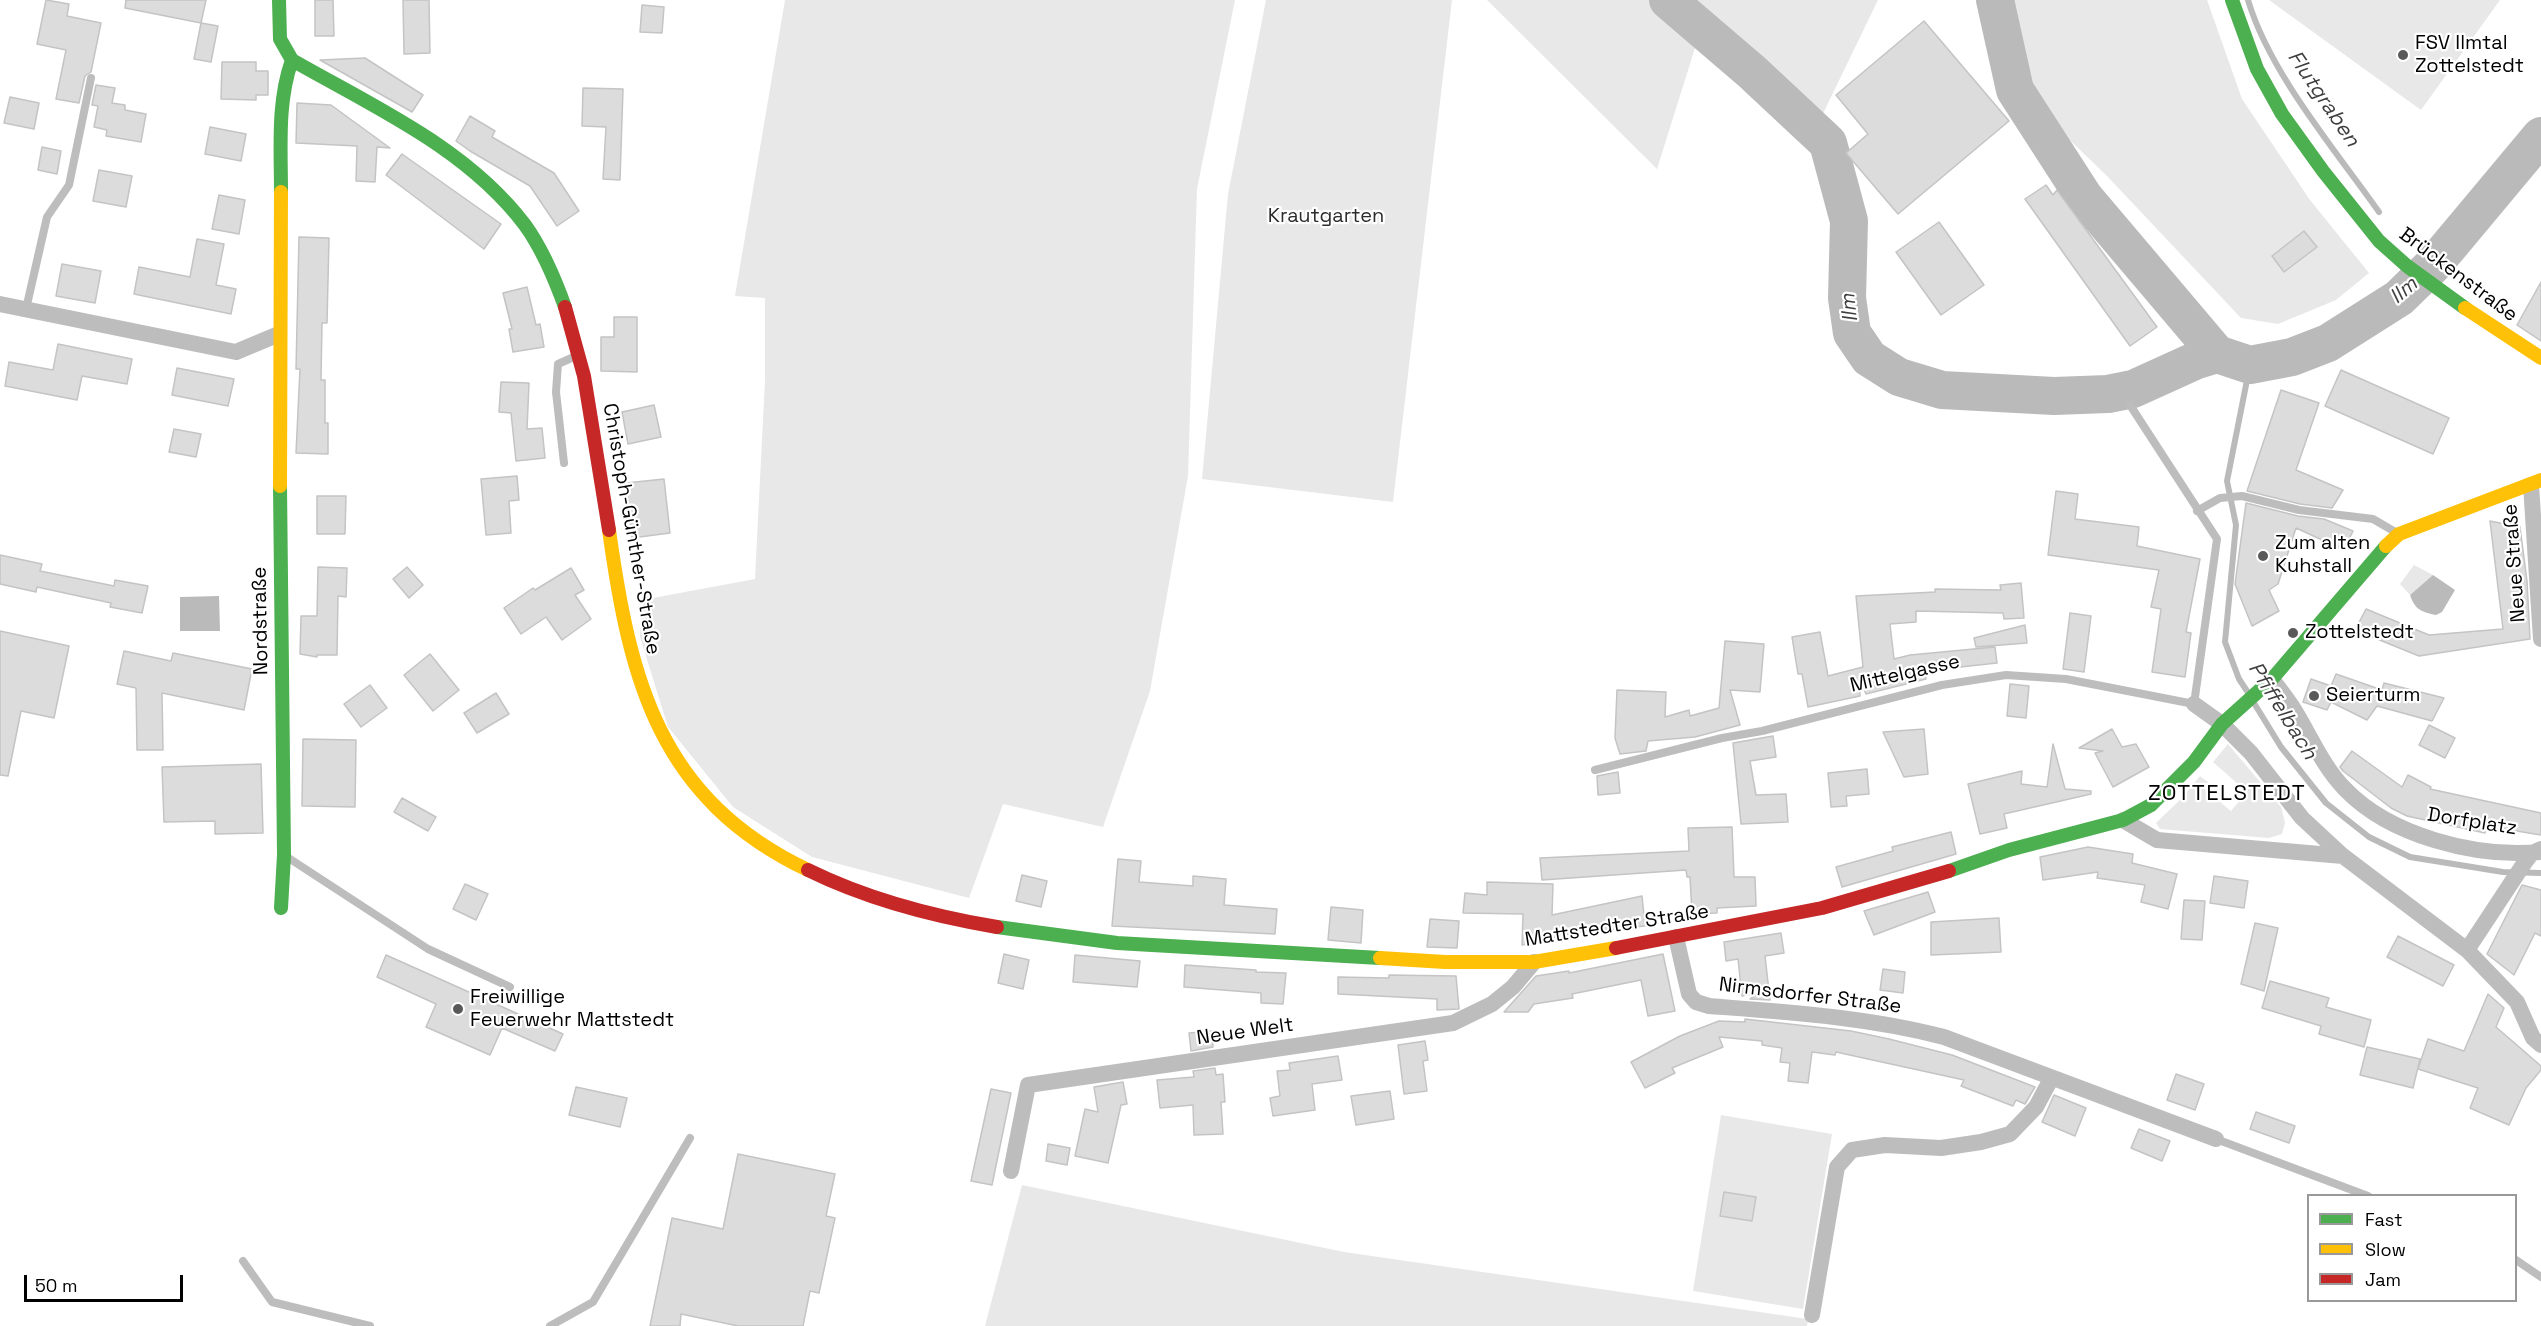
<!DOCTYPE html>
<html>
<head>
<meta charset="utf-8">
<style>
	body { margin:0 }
	#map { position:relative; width:2541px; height:1326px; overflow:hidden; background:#fff; font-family:"Space Grotesk",sans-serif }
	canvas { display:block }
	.legend { position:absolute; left:2307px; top:1194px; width:210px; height:108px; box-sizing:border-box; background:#fff; border:2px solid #999; margin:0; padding:8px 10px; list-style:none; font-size:18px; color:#000 }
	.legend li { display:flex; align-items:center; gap:12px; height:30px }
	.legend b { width:30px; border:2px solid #999 }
	.scale { position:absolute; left:24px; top:1275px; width:159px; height:27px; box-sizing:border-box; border:3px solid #000; border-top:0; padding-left:8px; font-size:18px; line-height:21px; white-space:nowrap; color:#000; -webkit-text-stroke:4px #fff; paint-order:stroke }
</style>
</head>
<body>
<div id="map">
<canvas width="2541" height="1326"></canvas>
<ul class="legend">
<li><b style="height:8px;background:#4caf50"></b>Fast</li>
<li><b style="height:8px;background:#ffc107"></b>Slow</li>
<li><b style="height:8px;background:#c62828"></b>Jam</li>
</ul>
<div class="scale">50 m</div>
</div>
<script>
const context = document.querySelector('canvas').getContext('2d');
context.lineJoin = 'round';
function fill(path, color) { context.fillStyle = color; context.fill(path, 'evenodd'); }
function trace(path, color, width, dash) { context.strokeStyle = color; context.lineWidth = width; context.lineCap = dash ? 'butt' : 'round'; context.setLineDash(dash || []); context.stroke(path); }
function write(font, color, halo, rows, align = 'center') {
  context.font = font + ' "Space Grotesk",sans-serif'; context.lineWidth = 4.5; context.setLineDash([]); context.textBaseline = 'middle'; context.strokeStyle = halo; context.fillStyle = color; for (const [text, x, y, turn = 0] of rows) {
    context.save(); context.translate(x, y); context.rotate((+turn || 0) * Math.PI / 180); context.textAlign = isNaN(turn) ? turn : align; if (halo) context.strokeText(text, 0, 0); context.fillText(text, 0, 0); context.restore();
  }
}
const green = new Path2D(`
	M785,0H1235L1197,189L1188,476L1150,691L1103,827L1003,804L969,898L812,857L733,807L668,727L640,637L642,600L755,579L765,380V298L735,296Z
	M1266,0H1452L1393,502L1202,479L1228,194Z
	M1487,0H1661L1694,31L1695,48L1657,169Z
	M1676,0H1878L1817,126L1756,69Z
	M1996,0H2207L2242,99L2310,200L2369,273L2336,300L2278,324L2241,318L2107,176L2017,89Z
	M2269,0H2500L2421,110Z
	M2414,565L2433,575L2410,595L2400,584Z
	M2228,744L2281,807L2285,823L2282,834L2269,838L2160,829L2156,823L2159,820L2181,799L2200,776L2208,782L2203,788L2231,811L2247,792L2213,762Z
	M1721,1115L1832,1134L1803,1309L1693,1291Z
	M1022,1185L1344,1252L1808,1319L1807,1326H985Z`);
const water = new Path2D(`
	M2433,575L2455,590L2442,612L2436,615C2422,612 2415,610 2410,595Z
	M219,596L220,631H180V597Z`);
const stream = new Path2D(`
	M2248,0C2269,72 2336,151 2379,212
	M2249,694L2239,679L2225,642L2236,525L2227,481L2250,365
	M2254,703L2281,747L2326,803L2369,837L2410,857L2503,872L2541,873`);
const river = new Path2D(`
	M1668,0L1752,72L1828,143L1849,221L1847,298L1852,333L1869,358L1899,377L1942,390L2054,396L2108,394L2133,389L2197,360L2217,354
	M1995,0L2015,90L2084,197L2217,354L2250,365L2292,357L2328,343L2399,298L2434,264L2541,136`);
const building = new Path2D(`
	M46,0L69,4L67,16L101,23L91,72L85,76L79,103L56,99L66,50L37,44Z
	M126,0H206L201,23L125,8Z
	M315,0H333L334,36H315Z
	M403,0H429L430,53L404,54Z
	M642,5L664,7L662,33L640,32Z
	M1924,21L2009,121L1898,214L1846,153L1868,134L1836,95Z
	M201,23L218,26L211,62L194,59Z
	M365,58L423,95L412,112L320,60Z
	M222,62H256V71H268V95H256V100L221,99Z
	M96,85L115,88L112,103L125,105V110L146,114L141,142L106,136L107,130L94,127L98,106L92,105Z
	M583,88L623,89L620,180L603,179L606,127L582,126Z
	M10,97L39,103L34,129L4,123Z
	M297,103L331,105L390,148L377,147L375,182L356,181L357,146L296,143Z
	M470,116L495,131L492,137L554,173L579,211L557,226L530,186L470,151L456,141Z
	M210,127L246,134L241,161L205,154Z
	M42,147L61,151L57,174L38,170Z
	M402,154L501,224L484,249L386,175Z
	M99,170L132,176L126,207L93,201Z
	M2046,185L2053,195L2057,190L2157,327L2130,346L2025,199Z
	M219,195L245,200L239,234L212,229Z
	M1939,222L1984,285L1941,315L1896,252Z
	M2304,231L2317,247L2284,272L2272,256Z
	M299,237L329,238L327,323H322L321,380H325V423H328V454L296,453L300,369H296Z
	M197,239L224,244L216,285L236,289L231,314L134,294L139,267L190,277Z
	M62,264L101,271L95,303L56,296Z
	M2541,282V341L2517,325Z
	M527,287L536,325L540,324L544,347L513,352L509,329H512L503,293Z
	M614,317H637V372L601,371V337H614Z
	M58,344L132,359L127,384L82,376L77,400L5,386L9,362L53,370Z
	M177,368L234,379L228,406L172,395Z
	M2341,370L2449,418L2433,454L2325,406Z
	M501,382L529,383L527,429L542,428L545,458L516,461L511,413L499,412Z
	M2281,390L2319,403L2296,470L2343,490L2332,508L2300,504L2247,491Z
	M654,405L661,437L628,444L622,412Z
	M174,429L201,434L196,457L169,452Z
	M517,476L519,500L509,501L511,533L486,535L481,479Z
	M664,479L670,533L632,538L626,483Z
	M2056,491L2078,494L2075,519L2139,527L2137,546L2200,559L2186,632L2191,633L2185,677L2152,672L2161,609L2151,607L2159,570L2048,555Z
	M317,496H346L345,534H317Z
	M2246,503L2298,516L2324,519L2353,531L2344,550L2296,528L2278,584L2269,590L2279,611L2252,626L2235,584Z
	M2490,521L2520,527L2527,581L2530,639L2419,656L2355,630L2366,609L2429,635L2503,629Z
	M0,555L42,564L40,571L114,586L115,580L148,586L142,613L110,607L111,603L37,587L36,592L0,584Z
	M318,567L347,568L346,597L338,596L337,655H317V657L300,654L301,616H317Z
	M407,567L423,585L409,598L393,579Z
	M571,568L584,590L575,595L591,619L562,640L546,617L521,634L504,608L533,588L535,590Z
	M2021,583L2024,618L2004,619L2003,613L1916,611V622L1890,624L1894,659L1910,655L1995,647L1997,663L1924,671L1926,679L1866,694L1859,678L1860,696L1808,707L1802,674H1798L1792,637L1820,632L1828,676L1863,667L1856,596L1935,592V589L2001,590L2000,585Z
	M2070,613L2091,616L2084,672L2063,669Z
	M2025,625L2027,643L1976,647L1974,638Z
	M0,631L69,646L54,718L21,711L8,776L0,775Z
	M1725,641L1764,644L1760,692L1730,690L1740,725L1695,737L1648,741L1646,751L1620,754L1615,738L1617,690L1666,692L1665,717L1689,710L1690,716L1719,708Z
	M124,651L171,661L173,653L252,669L244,710L162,693L163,750H137L136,688L117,684Z
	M430,654L459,690L433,711L404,675Z
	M2336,674L2382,690L2384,683L2444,698L2432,721L2377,706L2367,720L2331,702L2327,710L2303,702L2311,679L2331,686Z
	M2010,684L2029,686L2026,718L2007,716Z
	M370,685L387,708L361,727L344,704Z
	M496,693L509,714L477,733L464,713Z
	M2429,725L2455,738L2445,758L2419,745Z
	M1924,729L1928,774L1904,777L1883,732Z
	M2112,729L2122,747L2136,744L2149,767L2113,787L2095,753L2103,751L2079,748Z
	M1773,736L1776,757L1750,761L1756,795L1786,794L1788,822L1741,824L1733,743Z
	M303,739L356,740L355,807L302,806Z
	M2053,744L2065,789L2091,791V794L2004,814L2007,828L1980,834L1968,784L2022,771L2021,784L2047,787Z
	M2352,751L2402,787L2408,775L2431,787L2430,789L2541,813V835L2486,826L2485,833L2407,816L2391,808L2343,771L2340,767Z
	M261,764L263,833L215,834V821L164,822L162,767Z
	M1867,769L1869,794L1846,796L1847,806L1831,807L1828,773Z
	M1618,772L1620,793L1598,795L1597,776Z
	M402,798L436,817L428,831L394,812Z
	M1732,827L1734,877H1755L1756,906L1717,908V913L1692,914L1690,877H1687L1686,870L1542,880L1540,858L1689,851L1688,828Z
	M1951,832L1956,854L1842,887L1836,867L1893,851L1892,847Z
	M2088,847L2133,854L2132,863L2177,874L2168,909L2141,902L2145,885L2097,878L2098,872L2043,880L2040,857Z
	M1118,859L1141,861L1139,882L1193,886V876L1226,879L1224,905L1277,909L1275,934L1112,926Z
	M1022,875L1047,881L1041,907L1016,901Z
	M2214,876L2248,881L2244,908L2210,903Z
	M1487,882L1553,884L1552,915L1642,896L1645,926L1604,930V926L1522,945L1523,914L1463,913L1465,893L1487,895Z
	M465,884L488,894L476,920L453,909Z
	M2522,885L2541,890V936L2535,933L2514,975L2487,954Z
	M1928,892L1935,912L1874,935L1864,911Z
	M2184,900L2205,901L2202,940L2181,939Z
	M1331,907L1363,910L1361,943L1328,940Z
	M1999,918L2001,952L1931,955V922Z
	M1430,919L1459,921L1457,948L1427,947Z
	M2255,923L2278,928L2264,991L2241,984Z
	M1781,933L1784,953L1765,956L1770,1000L1750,999L1762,992L1742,996L1738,959L1726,961L1724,942Z
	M2398,936L2454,965L2443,986L2387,957Z
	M1004,954L1029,960L1023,989L998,983Z
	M1663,954L1675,1011L1648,1016L1641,980L1572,994L1573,998L1534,1004L1528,1012H1504L1536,976L1569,971V973Z
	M386,955L563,1034L555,1051L502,1028L490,1055L426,1027L436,1004L377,977Z
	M1075,955L1140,961L1137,987L1073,982Z
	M1185,965L1256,970V972L1286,973L1283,1004L1261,1003V993L1184,987Z
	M1883,969L1905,972L1903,993L1880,990Z
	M1389,975L1456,976L1459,1009L1437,1010V999L1338,994V977L1389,978Z
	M2270,981L2329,998L2326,1007L2371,1020L2364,1047L2319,1034L2321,1026L2262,1008Z
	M2488,994L2504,1008L2496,1027L2541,1066V1070L2526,1088L2509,1125L2470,1108L2478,1088L2418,1069L2428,1039L2464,1051Z
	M1745,1019L1851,1031L1889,1039L1952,1055L2035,1087L2025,1104L2016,1100L2013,1106L1961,1086L1964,1080L1836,1052L1835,1055L1812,1052L1808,1083L1788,1081L1790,1063L1780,1062L1782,1048L1762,1045V1041L1719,1037L1723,1047L1672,1068L1675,1073L1645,1088L1631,1062L1680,1036L1719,1021L1745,1022Z
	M1212,1031L1213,1047L1191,1051L1189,1033Z
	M1425,1041L1428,1060L1423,1061L1427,1091L1404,1094L1398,1045Z
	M2367,1047L2420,1059L2413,1088L2360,1075Z
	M1338,1056L1342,1080L1312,1084L1315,1110L1273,1116L1270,1098L1280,1096L1277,1071L1290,1070L1289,1063Z
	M1215,1068L1216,1075L1223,1074L1225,1102H1221L1223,1134L1194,1135L1193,1105L1160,1108L1157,1080L1194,1077L1193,1071Z
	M2176,1074L2204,1084L2195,1110L2167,1100Z
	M1123,1082L1127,1104L1121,1105L1108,1163L1075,1156L1085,1109L1098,1112L1094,1087Z
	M576,1087L627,1098L620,1127L569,1115Z
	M991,1089L1011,1093L992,1185L971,1181Z
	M1390,1091L1394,1119L1356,1125L1351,1096Z
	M2054,1095L2086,1108L2075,1136L2042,1122Z
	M2256,1112L2295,1126L2289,1143L2250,1129Z
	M2139,1129L2170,1141L2162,1161L2131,1148Z
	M1048,1144L1070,1148L1067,1165L1046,1161Z
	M738,1154L835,1174L826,1216L835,1218L819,1293L810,1291L803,1326H738L681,1314L680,1326H650L672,1218L723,1229Z
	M1724,1192L1756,1197L1752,1221L1720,1216Z`);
const lane = new Path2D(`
	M26,309L47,217L69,185L91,78
	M564,463L556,392L558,364L576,356
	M2197,511L2220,498L2242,496L2299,510L2373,519L2397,533
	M1595,770L1722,738L1762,731L1942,685L2006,675L2066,679L2194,704L2217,539L2130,405
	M287,857L428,949L510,987
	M2216,1139L2368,1196
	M2516,1260L2541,1277
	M243,1261L272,1302L370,1326
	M550,1326L593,1302L690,1138`);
const street = new Path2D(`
	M0,304L236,352L279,334
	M2531,485L2541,639
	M2272,679C2281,691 2291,703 2298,716C2312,740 2325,769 2345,789C2390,836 2476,858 2540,852
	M2194,704L2222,724L2251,753L2302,818L2343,856L2467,950L2525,862L2532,853L2541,849
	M2123,820L2157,840L2343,856
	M1676,937L1689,994L1696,1002L1709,1006C1788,1012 1867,1017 1944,1037L2216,1139
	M2467,950L2517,1002L2533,1038L2541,1045
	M1011,1171L1028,1085L1453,1023L1492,1004L1513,987L1534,962
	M1812,1315L1837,1167L1852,1150L1885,1145L1941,1148L1981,1142L2010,1134L2036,1107L2051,1079`);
const fast = new Path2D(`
	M279,0L280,39L292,60C374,107 467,148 525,225C543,250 555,279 565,307
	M2232,0L2257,69L2282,114L2323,171L2379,241L2407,266L2465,308
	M281,192C281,148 277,102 292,60
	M280,486L284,855L281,908
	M1949,871L2009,850L2123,820L2151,805L2194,762L2222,724L2272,679L2386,546
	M997,927L1117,943L1380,958`);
const slow = new Path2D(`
	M2465,308L2541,358
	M280,486L281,192
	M609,530C630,681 659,799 808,870
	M2386,546L2399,534L2541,480
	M1380,958L1445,962H1534L1616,948`);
const jam = new Path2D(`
	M565,307L584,376L609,530
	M808,870C867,899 931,916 997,927
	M1616,948L1822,908L1949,871`);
const markers = [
	[2403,55,6,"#595959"],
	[2263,556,6,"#595959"],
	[2293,633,6,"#595959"],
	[2314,696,6,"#595959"],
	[458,1009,6,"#595959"]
];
const poiNames = [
	["FSV Ilmtal",2415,44],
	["Zottelstedt",2415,67],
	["Zum alten",2275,544],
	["Kuhstall",2275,567],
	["Zottelstedt",2305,633],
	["Seierturm",2326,696],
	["Freiwillige",470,998],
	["Feuerwehr Mattstedt",470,1021]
];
const parkNames = [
	["Krautgarten",1326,217]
];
const streetNames = [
	["Brückenstraße",2458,275,37],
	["Christoph-Günther-Straße",631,529,80],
	["Neue Straße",2515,563,-94],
	["Nordstraße",261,621,-91],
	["Mittelgasse",1905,674,-13],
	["Dorfplatz",2472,822,9],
	["Mattstedter Straße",1617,926,-9],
	["Nirmsdorfer Straße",1810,996,7],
	["Neue Welt",1245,1032,-8]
];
const waterNames = [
	["Flutgraben",2323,99,56],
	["Ilm",2404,291,-40],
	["Ilm",1850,308,-96],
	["Pfiffelbach",2282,711,58]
];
const quarterNames = [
	["ZOTTELSTEDT",2227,794]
];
fill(green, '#e8e8e8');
fill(water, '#bababa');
trace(stream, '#bababa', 6);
trace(river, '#bababa', 38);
fill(building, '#dcdcdc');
trace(building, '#c4c4c4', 1.5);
trace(lane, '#bdbdbd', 8);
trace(street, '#bdbdbd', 16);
trace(fast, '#4caf50', 14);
trace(slow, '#ffc107', 14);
trace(jam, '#c62828', 14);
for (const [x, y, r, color] of markers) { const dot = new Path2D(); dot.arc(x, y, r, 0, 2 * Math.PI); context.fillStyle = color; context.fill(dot); trace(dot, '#fff', 2); }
write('20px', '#000', '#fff', poiNames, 'left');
write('20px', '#2d2d2d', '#fff', parkNames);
write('20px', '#000', '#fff', streetNames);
write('italic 21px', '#3e3e3e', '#fff', waterNames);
context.letterSpacing = '1.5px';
write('22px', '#000', '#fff', quarterNames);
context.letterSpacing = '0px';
</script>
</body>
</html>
